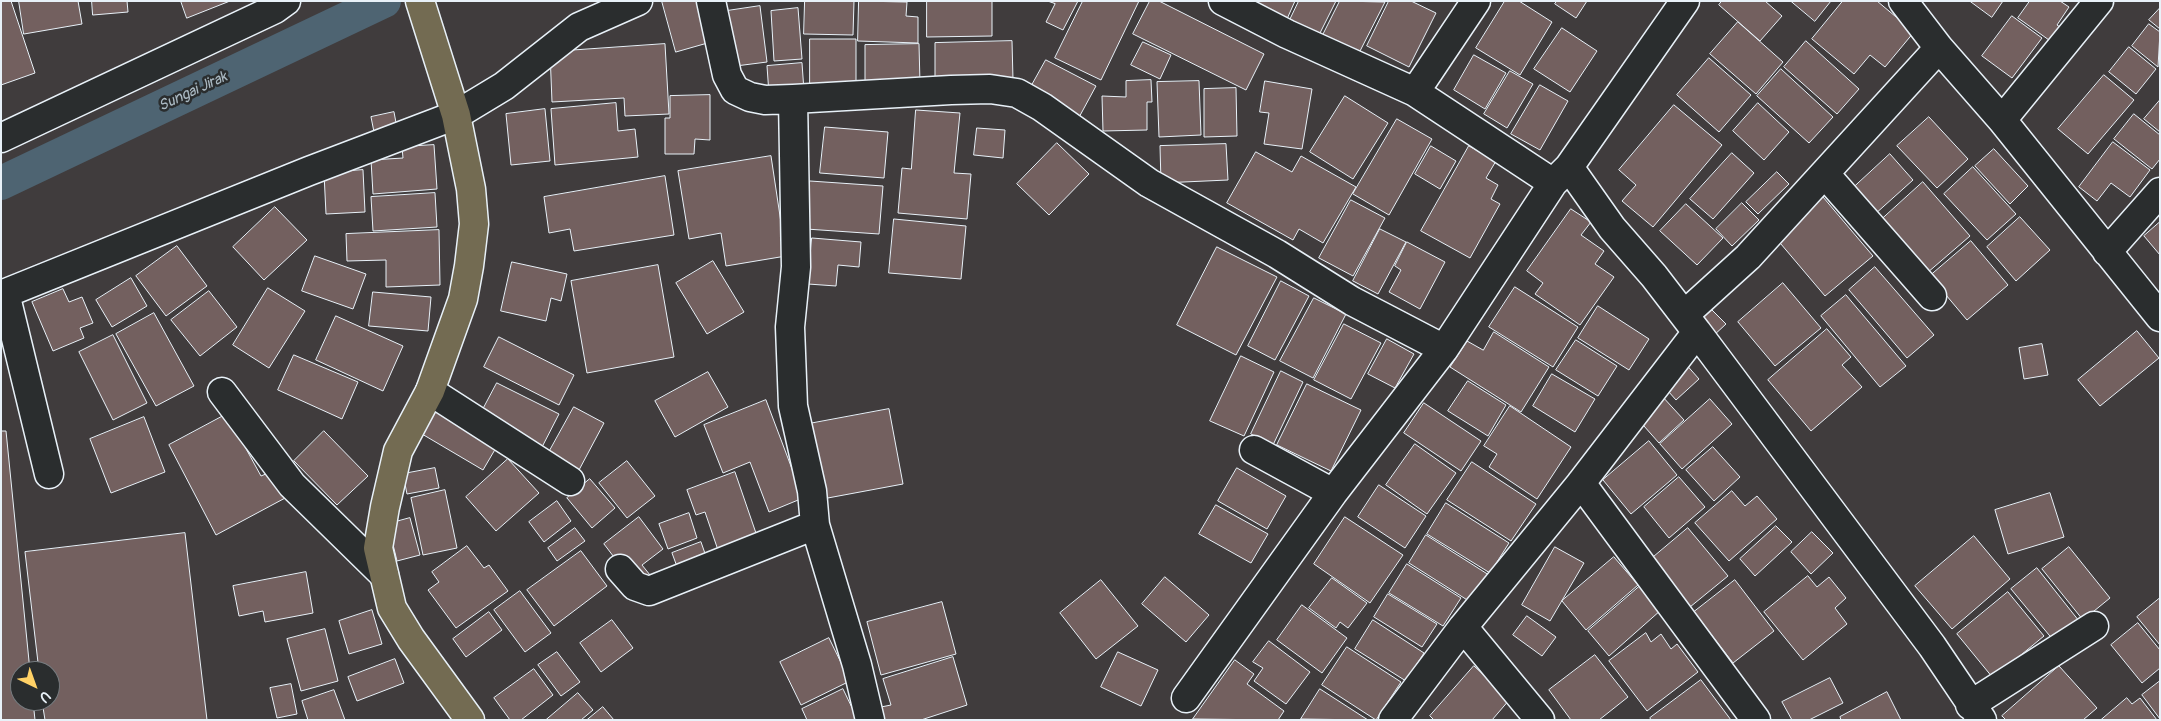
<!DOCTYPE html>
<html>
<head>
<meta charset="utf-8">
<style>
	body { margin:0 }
	#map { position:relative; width:2161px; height:721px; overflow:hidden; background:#403c3d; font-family:Pangolin,sans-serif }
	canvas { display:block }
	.frame { position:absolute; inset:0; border:2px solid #e8f1f8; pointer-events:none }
	.north { position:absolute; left:10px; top:661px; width:50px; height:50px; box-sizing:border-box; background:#2a2d2e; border:1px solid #767b7f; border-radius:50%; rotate:138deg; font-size:14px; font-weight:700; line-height:20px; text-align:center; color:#e8f1f8 }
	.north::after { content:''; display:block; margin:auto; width:18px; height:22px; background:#ffd166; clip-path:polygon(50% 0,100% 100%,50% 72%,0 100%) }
</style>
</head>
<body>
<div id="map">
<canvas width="2161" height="721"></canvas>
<div class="frame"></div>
<div class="north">U</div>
</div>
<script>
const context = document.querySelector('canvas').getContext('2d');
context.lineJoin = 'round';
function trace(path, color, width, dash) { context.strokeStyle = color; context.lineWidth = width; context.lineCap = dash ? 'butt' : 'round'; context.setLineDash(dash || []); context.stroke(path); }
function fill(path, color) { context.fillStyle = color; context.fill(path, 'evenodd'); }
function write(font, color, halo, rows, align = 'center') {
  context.font = font + ' Pangolin,sans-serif'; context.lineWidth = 5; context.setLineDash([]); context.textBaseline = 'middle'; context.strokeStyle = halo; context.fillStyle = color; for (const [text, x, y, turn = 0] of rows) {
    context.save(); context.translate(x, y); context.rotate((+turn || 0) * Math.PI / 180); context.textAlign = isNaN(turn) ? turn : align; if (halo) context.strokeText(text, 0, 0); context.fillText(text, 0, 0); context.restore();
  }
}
const canal = new Path2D(`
	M1,183L384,1`);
const building = new Path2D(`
	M1,1H11L35,73L1,85Z
	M19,1H78L82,24L24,34Z
	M92,1H127L128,12L93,15Z
	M181,1H230L187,18Z
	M662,1H700L711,42L676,52Z
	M805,1H854L853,35L804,34Z
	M859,1L907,2L906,16L918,17V43L858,41Z
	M927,1H992V36L927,37Z
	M1048,1H1078L1063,30L1046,22L1055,4Z
	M1083,1H1139L1101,80L1055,58Z
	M1150,1H1159L1264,54L1246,90L1133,34Z
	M1250,1H1295L1287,19Z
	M1299,1H1336L1318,37L1289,22Z
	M1340,1L1385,2L1359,53L1323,35Z
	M1389,1H1411L1436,13L1409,67L1367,46Z
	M1505,1H1519L1552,22L1520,75L1476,48Z
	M1557,1H1587L1576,18L1555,4Z
	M1722,1H1765L1782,16L1760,41L1719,5Z
	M1791,1H1831L1815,21Z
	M1843,1H1877L1914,32L1885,67L1870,55L1854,74L1812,39Z
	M1970,1H2003L1992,17Z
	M2030,1H2060L2069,7L2057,25L2066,31L2056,45L2018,18Z
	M760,6L767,62L728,67L720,12Z
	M798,8L802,59L774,61L771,11Z
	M2160,8V29L2149,20Z
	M2012,16L2042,38L2012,78L1982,56Z
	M1738,22L1783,62L1756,94L1710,54Z
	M2149,24L2160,32L2158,67L2132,46Z
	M1562,28L1597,51L1570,92L1534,69Z
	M810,39H856V87H810Z
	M1012,41L1013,80L935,82V43Z
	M1806,41L1859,89L1837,114L1784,67Z
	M1143,42L1171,55L1160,79L1131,65Z
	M665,44L669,114L625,116L624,98L552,102L550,52Z
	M919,44L920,84L865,85V45Z
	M2129,47L2156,69L2136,94L2109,72Z
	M1474,55L1506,73L1485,109L1454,90Z
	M1709,58L1751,95L1719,132L1677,95Z
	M1046,60L1096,86L1077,121L1027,94Z
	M802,63L804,91L769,94L767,66Z
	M1781,69L1833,117L1809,143L1757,96Z
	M1510,71L1533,84L1507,128L1484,114Z
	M2104,75L2134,100L2088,154L2058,129Z
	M1151,80L1152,102H1147V130L1103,131L1102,96L1126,97V81Z
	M1199,81L1201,135L1159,137L1157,82Z
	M1265,81L1312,89L1302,149L1264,144L1269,113L1260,112Z
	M1540,85L1568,101L1540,150L1511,134Z
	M1236,88L1237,136L1204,137V89Z
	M710,95V140L695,139L694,154H665V118H670V96Z
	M1345,96L1388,123L1353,179L1310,152Z
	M2160,100V132L2144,119Z
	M616,103L618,131L635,129L638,157L555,165L551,109Z
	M1758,103L1789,132L1764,160L1733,131Z
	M1674,105L1722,145L1653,227L1622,201L1636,185L1619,170Z
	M545,109L550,161L511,165L506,114Z
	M916,110L960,113L954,173L971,174L967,219L898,213L902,168L911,169Z
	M394,112L397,128L374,132L371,117Z
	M2134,114L2160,135V159L2152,169L2114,139Z
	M1929,117L1968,159L1937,188L1897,146Z
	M1397,119L1432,139L1389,215L1353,194Z
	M825,127L888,132L884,178L820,173Z
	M977,128L1005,130L1003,158L974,155Z
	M2113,142L2150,170L2130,197L2111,183L2097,201L2079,187Z
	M1057,143L1089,174L1049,215L1017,184Z
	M1226,144L1228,180L1161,183L1160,146Z
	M434,145L437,189L373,194L371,160L403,158L402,147Z
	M1431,146L1456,161L1440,189L1415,174Z
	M1469,146L1496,161L1486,178L1498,185L1491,199L1500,204L1470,258L1421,231Z
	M1994,149L2028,186L2010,204L1975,166Z
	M1256,152L1292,172L1301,156L1356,187L1323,243L1299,229L1293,240L1227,203Z
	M1732,153L1754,173L1713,219L1690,199Z
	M1890,154L1913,180L1874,215L1851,190Z
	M771,156L786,256L726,266L721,233L689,239L678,171Z
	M1973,167L2016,214L1987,240L1944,194Z
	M363,170L365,212L326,214L324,173Z
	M1777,172L1789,184L1758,214L1746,202Z
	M665,176L674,235L574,251L570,229L549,233L544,197Z
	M810,181L883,186L879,234L806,229Z
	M1923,182L1970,236L1927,273L1880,221Z
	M435,193L437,227L373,231L371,197Z
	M1823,197L1873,256L1825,296L1775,237Z
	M1351,200L1385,218L1353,276L1319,258Z
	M1742,203L1759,220L1732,246L1716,229Z
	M1686,204L1723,238L1697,265L1660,231Z
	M275,207L307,240L264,280L233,247Z
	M1571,209L1591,222L1581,235L1604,251L1595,264L1614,277L1580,325L1535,294L1543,283L1527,271Z
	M2020,217L2050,250L2016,281L1987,247Z
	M894,219L966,226L961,279L889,273Z
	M2160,222V255L2144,236Z
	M1380,229L1406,242L1378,294L1353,281Z
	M439,230L440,285L386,287V260L347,261L346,234Z
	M812,238L861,242L859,267L838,265L836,286L808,284Z
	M1971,241L2008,285L1967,320L1930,276Z
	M1407,242L1445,262L1420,309L1389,292L1401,270L1395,266Z
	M177,246L207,286L166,316L136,276Z
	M1217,247L1277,277L1236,355L1177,325Z
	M315,256L366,274L353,309L302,291Z
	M713,261L744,312L707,334L676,283Z
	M512,262L567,274L561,301L551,298L546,321L501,311Z
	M658,265L674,357L587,373L571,281Z
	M1875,267L1934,335L1907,358L1849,290Z
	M131,278L147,306L112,327L96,300Z
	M1281,281L1309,296L1275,360L1248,346Z
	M1783,283L1821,328L1775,366L1738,322Z
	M1515,287L1578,327L1553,367L1489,327Z
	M268,288L305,311L269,368L233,345Z
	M63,289L69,302L82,297L93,323L80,328L84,338L53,351L32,302Z
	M209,291L237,327L200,356L171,320Z
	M373,292L431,297L428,331L369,326Z
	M1846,295L1906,366L1880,387L1821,316Z
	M1314,298L1346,314L1313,378L1280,361Z
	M1598,306L1649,339L1629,370L1578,338Z
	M1710,308L1726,324L1712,337L1697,321Z
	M154,313L194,386L156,406L116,334Z
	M336,316L403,346L383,391L316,360Z
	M1344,324L1381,343L1351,399L1314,380Z
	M1827,329L1851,357L1842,365L1862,387L1811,431L1768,380Z
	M2137,331L2159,358L2100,406L2078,380Z
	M1494,332L1549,367L1521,412L1450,367L1467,341L1483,350Z
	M113,335L147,403L113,420L79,352Z
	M499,337L574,375L559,405L484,367Z
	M1387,339L1414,354L1395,388L1368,374Z
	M1576,340L1617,366L1598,396L1556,370Z
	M2042,344L2048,375L2024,379L2019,348Z
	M294,355L358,382L342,419L278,390Z
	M1241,356L1274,372L1244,436L1210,421Z
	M1684,362L1699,379L1676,400L1661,383Z
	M1281,371L1303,382L1273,445L1251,434Z
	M708,372L728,407L675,437L655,401Z
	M1552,374L1595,399L1575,432L1533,406Z
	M1468,381L1506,405L1488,436L1448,411Z
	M497,383L559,414L541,449L479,417Z
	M1307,384L1361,410L1331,471L1277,445Z
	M1661,395L1684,420L1659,443L1636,417Z
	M1710,399L1732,424L1682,469L1660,444Z
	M766,400L803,498L769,512L750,462L723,473L704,425Z
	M1424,403L1481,441L1461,471L1404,433Z
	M438,405L500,441L483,470L422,434Z
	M1510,406L1571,447L1537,499L1489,467L1497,454L1484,446Z
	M574,407L604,423L579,470L548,454Z
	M889,409L903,484L817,500L803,425Z
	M227,414L261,476L273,471L287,497L216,535L169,445Z
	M144,417L165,472L111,493L90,439Z
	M1,431H6L30,671H20V701H33L35,720H1Z
	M324,431L368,476L337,505L294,461Z
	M1649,441L1677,475L1631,514L1603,480Z
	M1415,444L1456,473L1427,514L1386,485Z
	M1713,447L1740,477L1714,501L1686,470Z
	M508,459L539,493L496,531L466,497Z
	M627,461L655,496L627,518L599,483Z
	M1472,462L1536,504L1511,541L1447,500Z
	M435,468L439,488L407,494L403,474Z
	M1237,468L1286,496L1267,529L1218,501Z
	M735,472L758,539L719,553L705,512L696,515L687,490Z
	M1679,477L1705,507L1669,538L1644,507Z
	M590,479L615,508L592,528L567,498Z
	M1379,485L1426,516L1405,548L1358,517Z
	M445,490L457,548L423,555L411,498Z
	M1732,491L1745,506L1757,496L1777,519L1729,561L1695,523Z
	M2050,493L2064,537L2008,554L1995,510Z
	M557,501L571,521L544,542L529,522Z
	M1446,503L1509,543L1490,573L1427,534Z
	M1216,505L1268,534L1251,563L1199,534Z
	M689,513L697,538L668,549L659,524Z
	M639,517L663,549L642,565L650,575L636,586L604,544Z
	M1345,517L1403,555L1370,603L1314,564Z
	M410,518L420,555L397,561L388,524Z
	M1776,526L1792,542L1755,576L1740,559Z
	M575,528L585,541L557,561L548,548Z
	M1688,528L1728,576L1690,607L1650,560Z
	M1812,532L1833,553L1811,574L1791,552Z
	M185,533L207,720H45L42,701H50V671H39L25,552Z
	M1426,535L1489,575L1472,603L1409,563Z
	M1974,536L2010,579L1952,629L1915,586Z
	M701,542L708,562L679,572L672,553Z
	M467,546L484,568L489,565L508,591L456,628L428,590L439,582L432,572Z
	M1555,547L1584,563L1550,621L1522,605Z
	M2069,547L2110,598L2083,620L2042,569Z
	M581,551L607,586L554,626L527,590Z
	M1614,557L1638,585L1586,630L1562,601Z
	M1407,564L1461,598L1443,626L1389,593Z
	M2037,568L2079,621L2054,641L2011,589Z
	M306,572L313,613L265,622L263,611L239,616L233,586Z
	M1808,576L1817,587L1829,577L1846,598L1835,608L1847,624L1803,660L1764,612Z
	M1165,577L1209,615L1186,642L1142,604Z
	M1332,578L1367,603L1348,628L1340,622L1336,628L1309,608Z
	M1101,580L1138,626L1096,659L1060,613Z
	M1735,580L1774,631L1733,663L1694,612Z
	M1640,586L1661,610L1609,656L1588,631Z
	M520,591L551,633L525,652L494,610Z
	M2008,592L2044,636L1993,678L1957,634Z
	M1388,594L1437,624L1422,647L1374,617Z
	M2160,598V645L2137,617Z
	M942,602L956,654L881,675L867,622Z
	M1302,605L1347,638L1322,673L1277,640Z
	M372,610L382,644L349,654L339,621Z
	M489,612L502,630L466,657L453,639Z
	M1527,616L1556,637L1542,656L1513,635Z
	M612,620L633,648L601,672L580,643Z
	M1373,620L1424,653L1406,681L1355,649Z
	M2138,623L2160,650V668L2142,683L2111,645Z
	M325,629L338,681L301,691L287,639Z
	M1646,633L1651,642L1661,634L1671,649L1677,644L1698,672L1647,711L1609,661Z
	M829,638L850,681L801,705L780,662Z
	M1269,641L1310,672L1286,704L1254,681L1263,668L1253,662Z
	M1347,647L1401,682L1376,720L1322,685Z
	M557,652L580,682L561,696L538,665Z
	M1118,652L1158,670L1141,706L1101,687Z
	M1595,655L1628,697L1599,720H1571L1549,690Z
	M953,657L967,705L921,720H885L881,707L891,705L883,679Z
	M395,659L404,683L357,701L348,677Z
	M1235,660L1254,674L1247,684L1284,711L1278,720L1193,719Z
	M1474,666L1510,699L1492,720H1434L1430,716Z
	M2059,666L2097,708L2083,720H2006L2002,716Z
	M534,669L553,695L521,720H510L494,698Z
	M1830,678L1843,703L1809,720H1792L1782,702Z
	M1701,680L1731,720H1651L1650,718Z
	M2160,681V719L2142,695Z
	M291,684L297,714L277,718L270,688Z
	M843,689L858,720H807L802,709Z
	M1320,689L1368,720L1301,719Z
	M334,690L345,720H308L302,701Z
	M1887,692L1901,720H1841L1840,717Z
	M578,693L593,710L581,720H546Z
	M2127,698L2132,704L2140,698L2157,720H2101Z
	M603,707L614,720H587Z`);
const minor = new Path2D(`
	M711,1L727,75L735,90L750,97L765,100L793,99L951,90L990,89L1017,93L1042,107L1149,183L1277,254L1352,301L1444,349
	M1223,1L1287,34L1415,92L1553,183
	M1903,1L1939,48L2002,120L2160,317
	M1415,92L1476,1
	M2002,120L2099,1
	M1,138L275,9L286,1
	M1825,174L1932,296
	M2107,252L2160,192
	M5,293L49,474
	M1,295L309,171L456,115L504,86L579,27L638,1
	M1684,315L1748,257L1939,48
	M1697,332L1932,646L1982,720
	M430,391L570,481
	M222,392L292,485L384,575
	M1254,450L1333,493
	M1581,483L1756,720
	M815,525L857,665L870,720
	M620,569L635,586L649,591L815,525L812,491L793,406L790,327L796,267L793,99
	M1463,627L1540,720
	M1186,698L1333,493L1444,349L1553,183L1569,167L1685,1
	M1970,705L2094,626
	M1393,720L1463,627L1581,483L1697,332L1654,276L1612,228L1569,167`);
const major = new Path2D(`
	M420,1L456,115L471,189L474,224L469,266L463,299L430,391L398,451L385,507L378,548L392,608L411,639L470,720`);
const waterNames = [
	["Sungai Jirak",193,92,-25]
];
trace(canal, '#4e6472', 34);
fill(building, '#73605f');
trace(building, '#e8f1f8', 1);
trace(minor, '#e8f1f8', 31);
trace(major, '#e8f1f8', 31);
trace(minor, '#2a2d2e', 28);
trace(major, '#736b52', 28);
write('italic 15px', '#aab9c2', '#2a2d2e', waterNames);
</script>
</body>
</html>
